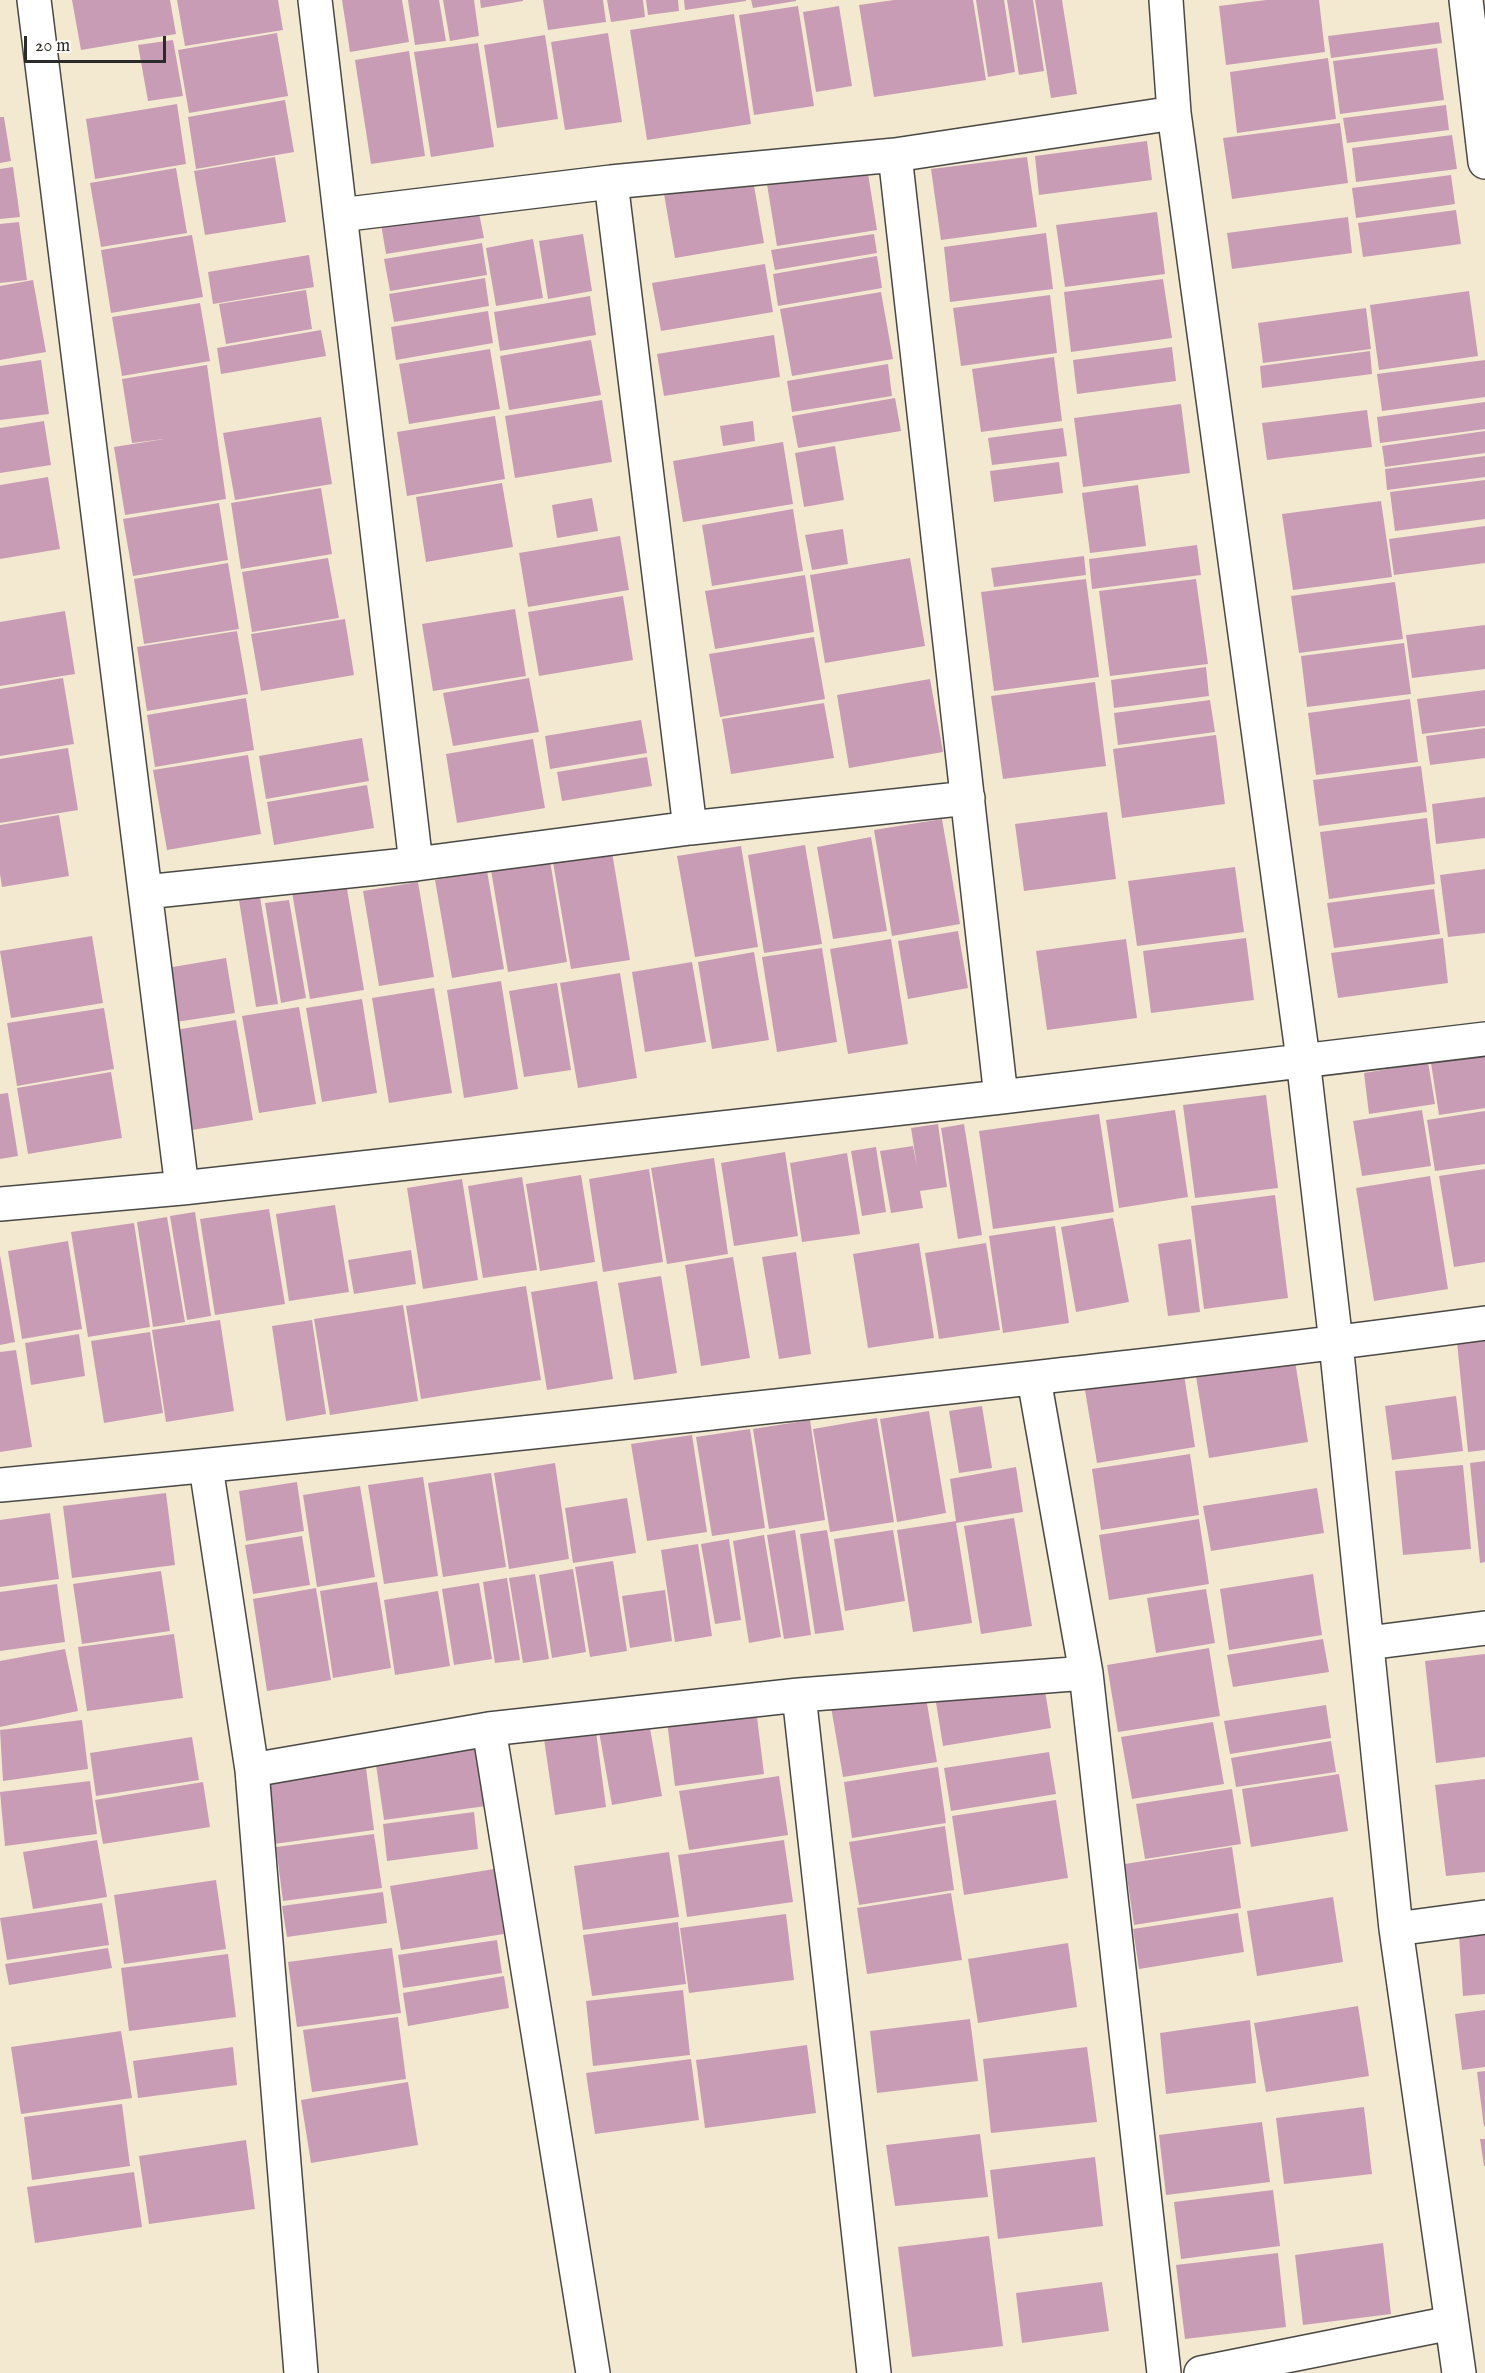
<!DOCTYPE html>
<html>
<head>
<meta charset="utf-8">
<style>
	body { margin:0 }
	#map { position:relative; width:1485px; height:2373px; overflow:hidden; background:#f3e9d1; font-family:"IM FELL English",serif }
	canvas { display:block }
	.scale { position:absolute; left:24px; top:36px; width:142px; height:27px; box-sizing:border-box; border:3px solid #2b2b2b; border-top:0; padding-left:8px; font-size:18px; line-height:21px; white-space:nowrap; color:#2b2b2b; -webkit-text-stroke:4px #fdfcf7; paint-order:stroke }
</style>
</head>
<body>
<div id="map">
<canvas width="1485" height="2373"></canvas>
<div class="scale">20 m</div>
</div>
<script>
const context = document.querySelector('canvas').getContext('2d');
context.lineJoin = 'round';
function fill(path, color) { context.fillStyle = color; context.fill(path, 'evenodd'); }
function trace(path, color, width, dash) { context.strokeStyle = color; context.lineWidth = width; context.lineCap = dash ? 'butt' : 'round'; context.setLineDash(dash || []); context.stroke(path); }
const building = new Path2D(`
	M72,0H170L176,34L81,50Z
	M177,0H278L283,30L185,46Z
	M342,0H402L409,42L350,52Z
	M408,0H439L446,41L415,45Z
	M443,0H474L479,36L450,41Z
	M480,0H523V1L481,8Z
	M543,0H603L606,22L548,30Z
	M607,0H643L645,17L611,22Z
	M646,0H678L679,11L648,15Z
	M684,0H746V1L685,10Z
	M751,0H796V1L753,8Z
	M894,0H973L986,80L874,97L859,5Z
	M976,0H1004L1015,72L988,77Z
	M1007,0H1033L1044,71L1019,75Z
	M1035,0H1062L1077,94L1051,98Z
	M1266,0H1319L1325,52L1226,65L1219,6Z
	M798,6L814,106L754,115L739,15Z
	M839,6L852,86L816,92L803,12Z
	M734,14L751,124L647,140L630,30Z
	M1439,22L1442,43L1331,58L1328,36Z
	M277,33L288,96L189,113L178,50Z
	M608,33L622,122L565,130L551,42Z
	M545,35L558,119L497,128L484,45Z
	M173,40L183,96L148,101L138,45Z
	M478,43L494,147L431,157L414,52Z
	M1437,48L1444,100L1340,114L1333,61Z
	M409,51L425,156L371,164L355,60Z
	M1328,58L1336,119L1237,133L1230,72Z
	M285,100L294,152L196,169L188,117Z
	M177,104L186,164L95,179L86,119Z
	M1446,105L1449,130L1347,143L1343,118Z
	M0,117H4L11,161L0,163Z
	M1340,123L1348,183L1232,199L1223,138Z
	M1452,135L1457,169L1356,182L1352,148Z
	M1147,141L1152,180L1039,195L1035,156Z
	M275,157L286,222L205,235L194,171Z
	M1027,157L1037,227L941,240L931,169Z
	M866,161L877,230L777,246L766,178Z
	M13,167L20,217L0,219V169Z
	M176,168L187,233L101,247L90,183Z
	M1451,175L1455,204L1356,218L1352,188Z
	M753,180L764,243L675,258L664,194Z
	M478,208L484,238L386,254L381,224Z
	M1456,210L1461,244L1363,257L1358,223Z
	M1157,212L1165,274L1065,287L1056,225Z
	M1348,217L1352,253L1232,269L1227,233Z
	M19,222L27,280L0,283V224Z
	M1046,233L1053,289L950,302L944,247Z
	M583,234L592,291L548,299L539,241Z
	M874,234L877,253L775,270L771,250Z
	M192,235L203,297L111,313L101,250Z
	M533,239L543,298L496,306L486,248Z
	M482,243L487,275L390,291L384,259Z
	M309,255L314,287L213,304L208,272Z
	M877,256L882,288L778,306L773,274Z
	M765,264L773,312L661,331L652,283Z
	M485,278L489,306L394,322L389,294Z
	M1163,279L1172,338L1071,352L1064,292Z
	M33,280L46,352L0,360V286Z
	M306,290L312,329L226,344L219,304Z
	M1469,291L1478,356L1379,370L1370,305Z
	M881,292L893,359L792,376L780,309Z
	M1050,295L1057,353L961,366L953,308Z
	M590,296L596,335L500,351L494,312Z
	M200,303L210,361L122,376L112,317Z
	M1366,308L1371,349L1263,363L1258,323Z
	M488,311L493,343L396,360L391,327Z
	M321,330L326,356L221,374L217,348Z
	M774,335L780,377L664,396L657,354Z
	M591,340L601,395L509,410L500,356Z
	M1172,347L1176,381L1077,394L1073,360Z
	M490,349L500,409L409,424L399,364Z
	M1370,351L1372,374L1262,388L1260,366Z
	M1054,357L1062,421L981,432L972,369Z
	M41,360L49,414L0,420V366Z
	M1485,360V397L1382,411L1377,374Z
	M888,364L892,396L792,412L787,381Z
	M207,365L226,499L125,515L114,447L164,439L132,443L122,379Z
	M895,398L901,431L798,448L792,416Z
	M602,400L612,462L515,478L505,416Z
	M1485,402V429L1380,443L1377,417Z
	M1181,404L1190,473L1083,487L1074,418Z
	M1367,410L1372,447L1267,460L1262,423Z
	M495,416L505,479L407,496L397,432Z
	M321,417L332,484L235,500L223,433Z
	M44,421L51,465L0,473V428Z
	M753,421L755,441L723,446L720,426Z
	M1063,428L1067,456L992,465L988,438Z
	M1485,431V453L1385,467L1382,446Z
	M783,442L793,504L683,522L673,461Z
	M835,446L844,500L804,507L795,453Z
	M1485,456V477L1387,490L1385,469Z
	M1059,462L1063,493L994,502L990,471Z
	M48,477L60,549L0,559V485Z
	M1485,480V519L1395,531L1390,492Z
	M502,483L513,547L426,562L416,497Z
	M1138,485L1146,546L1090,553L1082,493Z
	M321,488L332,554L241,569L231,503Z
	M592,498L598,531L557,538L552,505Z
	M1381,501L1392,577L1293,590L1282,514Z
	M219,503L228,560L133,576L123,519Z
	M793,509L803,571L712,586L702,525Z
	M1485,526V563L1394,575L1389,539Z
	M843,529L848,564L812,570L805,535Z
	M620,536L629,590L528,607L519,553Z
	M1197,545L1201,575L1092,589L1089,559Z
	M1084,556L1086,575L994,587L991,568Z
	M328,558L339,618L252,632L242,572Z
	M910,558L925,646L825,663L810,575Z
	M228,563L239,629L144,644L134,579Z
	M805,575L814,632L715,649L705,591Z
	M1086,579L1099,677L994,691L981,592Z
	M1196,579L1208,664L1110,676L1099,591Z
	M1395,582L1403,639L1299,653L1291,596Z
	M623,596L633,660L539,676L528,612Z
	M515,609L526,676L433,691L422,624Z
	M65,611L75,674L0,686V622Z
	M345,619L354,675L261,691L251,634Z
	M1485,625V669L1412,678L1406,635Z
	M237,631L248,694L147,711L137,647Z
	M814,637L825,699L720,717L709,654Z
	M1404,643L1411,694L1307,707L1301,656Z
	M1206,667L1209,696L1114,708L1111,680Z
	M63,678L74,744L0,756V689Z
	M529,678L539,732L453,746L443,693Z
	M930,679L943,752L849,768L837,695Z
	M1095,682L1106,766L1003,779L991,696Z
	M1485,690V726L1422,734L1417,699Z
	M246,698L254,750L155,767L147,715Z
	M1410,699L1418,762L1316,775L1308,713Z
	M1210,700L1215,732L1118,745L1114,713Z
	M824,703L834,758L731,774L722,719Z
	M641,720L647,753L550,769L545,736Z
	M1485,728V758L1430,765L1426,736Z
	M1216,735L1225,804L1122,818L1113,749Z
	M362,738L369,781L266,799L259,756Z
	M533,739L545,808L457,823L446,754Z
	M68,748L78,810L0,823V759Z
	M248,755L261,834L167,850L153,770Z
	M647,757L652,786L562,801L557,772Z
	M1421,766L1427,812L1319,826L1313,780Z
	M367,785L374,828L274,845L267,802Z
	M1485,797V838L1436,844L1432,804Z
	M1107,812L1116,879L1024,891L1015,824Z
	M59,815L69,876L2,887L0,874V825Z
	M1427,818L1435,884L1329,899L1320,832Z
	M942,819L960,924L892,936L874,830Z
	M871,837L887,931L833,939L817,847Z
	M805,845L822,944L764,953L748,855Z
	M741,846L758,947L695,957L677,856Z
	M612,852L630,960L571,969L553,862Z
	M550,861L567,962L508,972L491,870Z
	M1235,867L1244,932L1137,946L1128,881Z
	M1485,869V933L1448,937L1440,875Z
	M487,871L504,969L452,978L435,880Z
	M418,882L434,977L379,986L363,891Z
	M346,883L364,990L310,999L292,892Z
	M1434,889L1440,934L1334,948L1327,903Z
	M259,891L278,1004L256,1007L238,894Z
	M289,900L306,998L281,1003L265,903Z
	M958,931L968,988L908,999L898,941Z
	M92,936L103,1003L11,1018L0,951Z
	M1246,938L1254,1000L1151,1013L1143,951Z
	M1443,938L1448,983L1338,998L1331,953Z
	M891,939L908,1044L848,1054L830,949Z
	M1126,939L1137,1018L1047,1030L1036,951Z
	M822,948L837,1042L777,1052L762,957Z
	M754,952L769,1040L712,1049L698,962Z
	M226,958L235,1013L176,1022L167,968Z
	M692,962L706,1042L645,1052L632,972Z
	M620,973L637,1078L578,1088L560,983Z
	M501,981L518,1089L464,1098L447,990Z
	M557,983L571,1070L524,1077L509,991Z
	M434,988L452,1093L389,1103L372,998Z
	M362,999L377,1093L322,1102L306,1008Z
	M299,1007L316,1104L259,1113L242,1016Z
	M104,1008L114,1069L17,1086L7,1023Z
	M236,1020L253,1120L186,1131L169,1031Z
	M1485,1055V1108L1439,1115L1431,1063Z
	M1428,1062L1435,1104L1369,1114L1364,1073Z
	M111,1072L122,1138L28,1154L17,1088Z
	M8,1093L18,1156L0,1159V1094Z
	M1266,1095L1278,1188L1195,1198L1183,1105Z
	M1175,1110L1188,1197L1119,1208L1106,1120Z
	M1422,1110L1431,1166L1362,1176L1353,1121Z
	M1485,1111V1164L1435,1171L1427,1120Z
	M1099,1114L1114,1212L993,1229L979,1131Z
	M938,1124L947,1187L920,1191L923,1208L891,1213L880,1151L913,1146L917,1166L911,1128Z
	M964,1124L982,1235L958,1239L941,1128Z
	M876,1147L886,1212L862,1216L851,1151Z
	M785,1152L798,1236L734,1246L721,1163Z
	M847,1153L860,1234L802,1242L790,1163Z
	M714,1158L728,1254L667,1264L651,1168Z
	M649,1169L663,1262L603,1272L589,1179Z
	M1485,1169V1262L1454,1267L1439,1176Z
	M581,1175L595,1262L540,1271L526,1184Z
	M1430,1176L1448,1289L1374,1301L1356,1188Z
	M522,1177L537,1270L483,1278L468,1186Z
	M462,1179L478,1280L423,1289L407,1188Z
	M1275,1195L1288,1298L1204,1309L1191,1206Z
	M335,1205L349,1292L289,1301L276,1214Z
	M269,1209L285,1304L215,1315L200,1219Z
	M195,1212L211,1316L187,1320L170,1216Z
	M167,1217L185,1322L153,1327L137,1222Z
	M1113,1218L1129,1302L1076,1312L1061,1227Z
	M134,1223L150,1327L88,1337L71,1232Z
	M1055,1226L1069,1323L1003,1333L989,1236Z
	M1191,1239L1200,1312L1168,1316L1158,1244Z
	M68,1241L82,1329L22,1339L8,1251Z
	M919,1243L934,1338L868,1348L853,1254Z
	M986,1243L1000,1330L939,1339L925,1253Z
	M411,1250L416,1284L354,1294L348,1260Z
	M796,1252L811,1354L779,1359L762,1257Z
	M0,1255L15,1342L0,1345Z
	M733,1257L750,1358L701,1366L685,1265Z
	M661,1276L677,1373L634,1380L618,1283Z
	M597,1281L613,1379L547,1390L531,1292Z
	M526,1286L541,1380L421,1399L406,1306Z
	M403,1305L418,1401L330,1415L314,1319Z
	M220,1320L234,1411L166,1422L152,1330Z
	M312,1320L326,1414L286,1421L272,1326Z
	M150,1332L163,1413L104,1423L91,1341Z
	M79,1334L85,1376L31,1385L25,1343Z
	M1485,1339V1450L1468,1452L1457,1342Z
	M16,1350L32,1447L0,1452V1352Z
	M1295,1361L1308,1442L1209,1458L1196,1376Z
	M1184,1374L1195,1447L1097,1463L1085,1390Z
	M1456,1396L1463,1451L1392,1460L1385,1406Z
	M982,1406L992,1468L959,1473L949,1411Z
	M929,1411L946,1513L897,1522L880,1419Z
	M877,1418L894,1522L830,1532L813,1429Z
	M810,1420L825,1520L769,1529L753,1429Z
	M750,1429L765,1528L712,1536L696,1437Z
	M692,1435L707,1532L647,1541L631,1444Z
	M1190,1454L1199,1515L1101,1530L1092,1469Z
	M1485,1461V1562L1480,1563L1470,1463Z
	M555,1463L569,1559L509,1569L494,1473Z
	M1463,1465L1471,1549L1403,1555L1395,1471Z
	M1016,1467L1023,1512L956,1523L972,1623L913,1632L897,1530L956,1521L950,1479Z
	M491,1473L506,1567L443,1577L428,1483Z
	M423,1477L438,1576L384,1584L368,1485Z
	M297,1482L304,1531L246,1541L239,1491Z
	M360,1486L375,1577L317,1587L303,1495Z
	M1317,1488L1324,1533L1211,1551L1203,1506Z
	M166,1493L175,1565L72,1578L63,1506Z
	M627,1498L636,1553L573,1563L565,1508Z
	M50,1513L59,1579L0,1587V1520Z
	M1014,1518L1032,1626L981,1634L964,1526Z
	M1199,1519L1209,1584L1109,1600L1099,1535Z
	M795,1530L811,1635L784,1639L767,1535Z
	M827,1530L844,1630L815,1634L800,1534Z
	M893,1530L905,1601L845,1611L834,1539Z
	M764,1535L781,1637L749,1643L733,1541Z
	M302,1536L310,1585L253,1594L245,1545Z
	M729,1539L741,1620L715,1624L701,1544Z
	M698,1544L712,1636L675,1642L661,1550Z
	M613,1561L627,1651L590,1657L575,1567Z
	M573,1569L586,1652L552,1658L539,1575Z
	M161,1571L170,1631L82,1644L73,1584Z
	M535,1574L549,1659L523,1663L509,1578Z
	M1313,1574L1322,1635L1229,1650L1220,1589Z
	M507,1578L520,1660L495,1663L483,1582Z
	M377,1582L391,1668L333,1678L320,1591Z
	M479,1583L492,1659L454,1665L442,1589Z
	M57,1584L65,1642L0,1651V1592Z
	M316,1588L331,1680L267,1691L253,1599Z
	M1206,1589L1215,1643L1156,1653L1147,1598Z
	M665,1590L672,1641L630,1648L622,1596Z
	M438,1591L450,1666L395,1675L384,1600Z
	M174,1634L183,1698L87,1711L78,1647Z
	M1323,1639L1329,1672L1233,1687L1227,1655Z
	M1209,1648L1220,1716L1118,1732L1107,1665Z
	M65,1649L78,1711L0,1727V1661Z
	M1485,1654V1757L1436,1763L1425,1661Z
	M1043,1678L1051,1728L943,1746L935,1696Z
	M924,1686L937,1762L843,1777L830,1701Z
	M1326,1705L1331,1738L1230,1754L1224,1721Z
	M756,1709L764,1774L675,1786L667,1721Z
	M648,1717L662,1796L612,1805L598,1726Z
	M82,1720L88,1769L3,1781L0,1730Z
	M1213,1722L1224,1784L1132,1799L1121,1737Z
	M596,1732L606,1807L555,1815L544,1739Z
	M192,1737L199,1780L96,1796L90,1753Z
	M1331,1741L1336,1772L1236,1787L1231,1758Z
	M477,1743L486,1806L384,1820L375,1758Z
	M1049,1752L1056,1794L951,1811L944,1768Z
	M938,1767L946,1823L852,1838L844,1782Z
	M366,1768L374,1830L274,1844L266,1783Z
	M1339,1774L1348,1831L1251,1847L1242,1789Z
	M779,1776L788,1835L689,1850L679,1791Z
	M1485,1779V1872L1446,1876L1435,1785Z
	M90,1781L97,1834L5,1846L0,1792Z
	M203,1782L210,1827L103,1844L95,1800Z
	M1232,1789L1241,1844L1145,1859L1136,1804Z
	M1056,1800L1068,1878L964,1895L952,1816Z
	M474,1812L478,1849L387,1861L383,1824Z
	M945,1826L954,1890L859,1905L849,1842Z
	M374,1834L382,1888L283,1901L276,1847Z
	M97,1840L107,1897L33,1909L23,1852Z
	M784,1840L793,1902L687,1917L678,1855Z
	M1232,1847L1241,1908L1134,1925L1125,1864Z
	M669,1852L679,1917L583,1930L574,1866Z
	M494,1869L504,1934L401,1950L390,1886Z
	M216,1880L226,1949L124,1964L114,1895Z
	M383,1892L387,1923L287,1937L282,1906Z
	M951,1893L962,1960L867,1974L857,1908Z
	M1333,1897L1343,1962L1257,1976L1247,1911Z
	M102,1903L109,1945L7,1960L0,1918Z
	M1238,1913L1244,1952L1139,1969L1133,1929Z
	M786,1914L794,1980L689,1993L680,1928Z
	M678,1922L686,1984L592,1996L583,1935Z
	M1485,1933V1994L1463,1996L1459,1935Z
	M497,1940L502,1973L403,1988L398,1955Z
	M1068,1943L1077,2007L978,2023L968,1959Z
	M108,1948L112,1968L9,1985L5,1964Z
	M392,1948L401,2013L297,2027L288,1962Z
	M228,1954L236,2017L129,2031L121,1968Z
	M504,1976L509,2008L408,2026L403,1993Z
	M683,1990L690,2055L593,2066L586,2001Z
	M1358,2006L1369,2076L1266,2092L1254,2023Z
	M1485,2010V2067L1462,2070L1455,2014Z
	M398,2017L406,2079L312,2092L303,2030Z
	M970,2019L978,2081L877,2093L870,2031Z
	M1250,2020L1256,2083L1166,2094L1160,2033Z
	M121,2031L132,2098L21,2114L11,2047Z
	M807,2045L816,2113L705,2128L696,2060Z
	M233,2047L237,2085L138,2098L133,2061Z
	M1087,2047L1097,2122L991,2133L983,2059Z
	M691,2059L699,2120L595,2134L586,2073Z
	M1485,2071V2126L1484,2127L1477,2072Z
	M408,2082L418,2145L311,2163L301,2100Z
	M122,2104L130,2166L32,2180L24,2117Z
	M1364,2107L1372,2174L1284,2184L1276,2118Z
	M1262,2122L1270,2182L1166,2195L1159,2135Z
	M980,2134L988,2197L895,2206L886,2145Z
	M1480,2139H1485V2166H1484Z
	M246,2140L255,2209L149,2224L139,2156Z
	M1095,2157L1103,2226L998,2239L990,2170Z
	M134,2172L142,2227L35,2243L27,2187Z
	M1273,2190L1280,2246L1181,2259L1174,2202Z
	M989,2236L1003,2346L912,2357L898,2247Z
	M1383,2243L1391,2314L1303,2325L1295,2255Z
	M1278,2253L1286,2327L1185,2339L1176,2265Z
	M1102,2282L1109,2331L1022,2343L1016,2293Z`);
const street = new Path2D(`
	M34,0L182,1188
	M315,0L416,864
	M1166,0L1174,113L1303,1059L1336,1343L1396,1929L1459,2373
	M1466,0L1485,162
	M895,155L1001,1097
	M611,182L690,828
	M340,215L611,182L895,155L1174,113
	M145,892L416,864L690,828L968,798
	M0,1204L182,1188L1001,1097L1485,1039
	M1034,1379L1086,1673L1164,2373
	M206,1467L252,1770L301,2373
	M0,1485C234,1464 468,1439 702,1414C963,1386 1225,1358 1485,1323
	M1368,1643L1485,1628
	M799,1695L874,2373
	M489,1729L593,2373
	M252,1770L489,1729L799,1695L1086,1673
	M1396,1929L1485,1917
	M1201,2373L1451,2323`);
fill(building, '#c99cb5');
trace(street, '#494844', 36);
trace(street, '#fff', 33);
</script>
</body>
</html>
